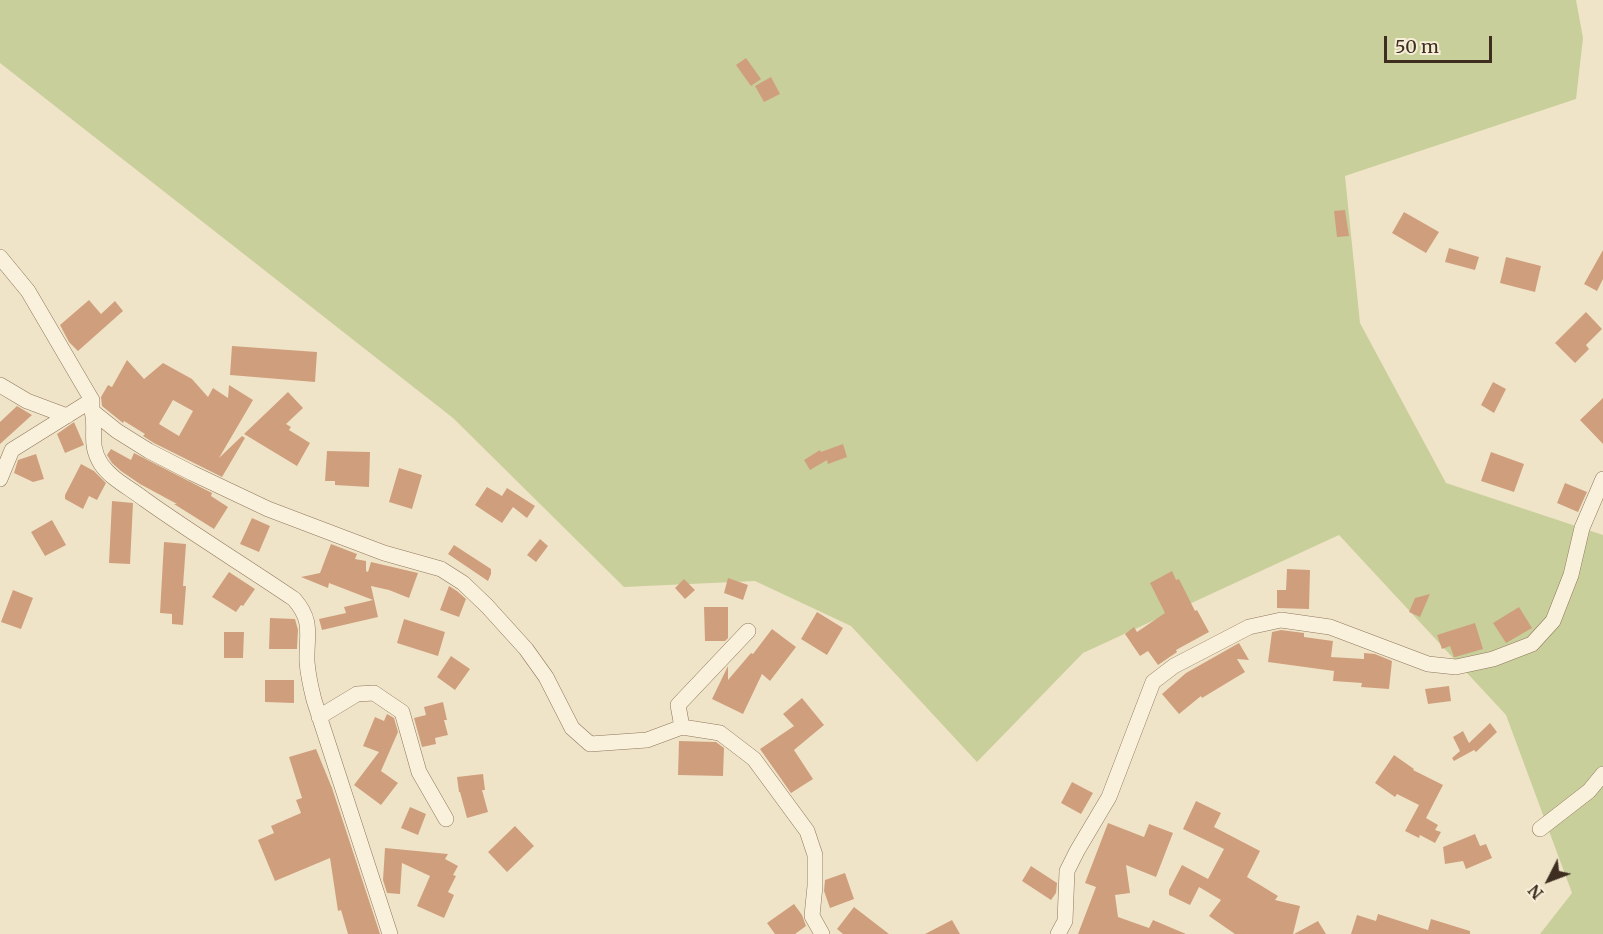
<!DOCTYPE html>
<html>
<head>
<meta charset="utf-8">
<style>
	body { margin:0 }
	#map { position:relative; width:1603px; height:934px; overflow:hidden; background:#f0e4c8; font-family:Merriweather,serif }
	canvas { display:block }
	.north { position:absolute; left:1519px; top:850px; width:60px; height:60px; -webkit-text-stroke:4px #f7eed8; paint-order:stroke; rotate:228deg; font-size:16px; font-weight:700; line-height:24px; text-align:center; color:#3d2e20 }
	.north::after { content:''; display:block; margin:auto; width:21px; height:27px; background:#3d2e20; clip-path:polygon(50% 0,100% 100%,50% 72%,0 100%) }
	.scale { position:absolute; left:1384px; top:36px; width:108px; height:27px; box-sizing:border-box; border:3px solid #3d2e20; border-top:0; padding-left:8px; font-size:18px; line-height:21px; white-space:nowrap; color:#3d2e20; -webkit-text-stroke:4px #f7eed8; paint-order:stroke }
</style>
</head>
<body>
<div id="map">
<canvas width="1603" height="934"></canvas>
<div class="north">N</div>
<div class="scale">50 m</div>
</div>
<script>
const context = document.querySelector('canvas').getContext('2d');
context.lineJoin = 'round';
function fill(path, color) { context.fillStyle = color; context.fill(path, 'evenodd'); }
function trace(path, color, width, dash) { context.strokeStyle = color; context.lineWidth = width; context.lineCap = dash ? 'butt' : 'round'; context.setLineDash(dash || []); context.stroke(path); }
const green = new Path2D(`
	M0,0H1576L1583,38L1576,99L1345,176L1360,323L1446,483L1603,535V934H1540L1572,893L1506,715L1339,535L1083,653L977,762L851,626L755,581L624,587L453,418L0,63Z`);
const building = new Path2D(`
	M746,58L761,79L751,86L736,65Z
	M771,77L780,94L764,102L755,86Z
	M1345,210L1349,236L1337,237L1334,211Z
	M1404,212L1439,232L1426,253L1392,233Z
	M1449,248L1479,257L1475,270L1445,262Z
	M1603,250V279L1597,291L1584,284Z
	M1506,257L1541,266L1535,292L1500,283Z
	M89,300L101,314L115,301L123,311L78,351L69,342L60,325Z
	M1586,312L1602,329L1586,345L1589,349L1575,363L1555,343Z
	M232,346L317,352L315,382L230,375Z
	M127,360L144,379L163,363L192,379L208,397L213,388L228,398L229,385L253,400L219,458L242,436L245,438L222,477L154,443L143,436L145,434L124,421L123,423L102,406L101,397L108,385L112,387ZM173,400L193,411L179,436L159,424Z
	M1493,382L1506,389L1494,413L1481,405Z
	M288,392L303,408L286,424L291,427L289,430L310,443L297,466L244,434Z
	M1603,398V444L1580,420Z
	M17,406L32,415L0,444V422Z
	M74,422L84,445L65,453L57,434Z
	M843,444L847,457L828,464L827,460L810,470L804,460L820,450L821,452Z
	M111,449L131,460L134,453L212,493L211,496L228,507L214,529L174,504H177L140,484L121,471L112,463L107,455Z
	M327,451L370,452L369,487L335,485V481H325Z
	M1491,452L1524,464L1514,492L1481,481Z
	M36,454L44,479L33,482L14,473L18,460Z
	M81,464L94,471L106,483L97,500L89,496L83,509L65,499V495Z
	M399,468L422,475L412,509L389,502Z
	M1565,483L1587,492L1578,512L1557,503Z
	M487,487L502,496L507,488L535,506L527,518L513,507L502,523L475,505Z
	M112,501L133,503L130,564L109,563Z
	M252,518L270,526L259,552L240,544Z
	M52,520L66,545L45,556L31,532Z
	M540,539L548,546L536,562L527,555Z
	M164,542L186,544L183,586H186L183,625L172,624V614L160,613Z
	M331,544L357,554L355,559L366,561V571L368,572L371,562L418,573L409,598L389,590L371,586L378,617L322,630L319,619L346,613L344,607L373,600L329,583L328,588L301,577L320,573Z
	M454,545L491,569V574L488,581L448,554Z
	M1287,569L1310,570L1309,609L1277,608V590H1286Z
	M1172,571L1176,580L1179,579L1195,611L1197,610L1209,632L1176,650L1177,652L1158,665L1148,651L1140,656L1125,634L1134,627L1137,632L1165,613L1150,583Z
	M229,572L255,589L243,606L241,605L236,612L212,597Z
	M728,578L748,585L743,600L724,593Z
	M684,579L695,590L685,599L675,588Z
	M449,586L457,591L466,599L459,617L440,610Z
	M13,590L33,598L21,629L1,622Z
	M1430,594L1420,617L1409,612L1415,598Z
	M704,607H728V638L725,641H705Z
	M1519,607L1532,628L1506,643L1493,623Z
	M817,612L843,628L827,655L801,639Z
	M270,618L295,619L298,630L297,649H269Z
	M404,619L445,632L438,656L397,643Z
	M1475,623L1483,649L1455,657H1454L1450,646L1442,649L1437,635Z
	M772,629L796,647L770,681L762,674L743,714L712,699L727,668L728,666V680L751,653L753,654Z
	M1281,630L1304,633V637L1333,641L1331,657L1364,659V653L1375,654L1392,661L1389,689L1361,687L1362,683L1333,681L1334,671L1268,662L1272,632Z
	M224,632H244L243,658H224Z
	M1239,643L1249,660L1237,659L1245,672L1202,698L1201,696L1179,714L1162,694L1186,673Z
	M451,656L470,669L455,690L437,677Z
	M265,680H294V703L265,702Z
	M1449,686L1451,701L1428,704L1425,689Z
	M802,698L824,725L794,750L813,779L791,793L760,749L794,726L783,714Z
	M443,702L447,720H444L448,735L435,738L436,744L422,747L414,718L426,715L424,707Z
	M387,714L394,718L398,732L381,771L398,783L381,805L354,785L379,752L363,746L375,717L384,721Z
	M1490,723L1497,732L1476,752L1474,750L1454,761L1452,758L1460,751L1453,737L1463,731L1469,743Z
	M679,741L716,742L724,748L723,776L678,775Z
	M316,749L332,788L380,934H348L341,910L338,911L330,858L275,881L258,840L274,833L271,826L301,813L296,800L302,798L289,757Z
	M1394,755L1414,769L1413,770L1443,785L1426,818L1438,825L1435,830L1441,832L1435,843L1420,835L1419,838L1405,831L1419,805L1397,794L1395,797L1375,783Z
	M483,774L485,790H482L488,812L467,818L460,792H459L457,777Z
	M1072,782L1093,793L1081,814L1061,803Z
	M1196,801L1221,813L1214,827L1260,851L1247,877L1278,896L1275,900L1300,906L1293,934H1235L1209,916L1221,900L1199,887L1190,905L1169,895V890L1182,865L1208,879L1224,849L1183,829Z
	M410,807L426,814L418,835L401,828Z
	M1108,823L1144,837L1149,824L1173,833L1156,877L1126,865L1130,893L1115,895L1118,917L1149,928L1153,920L1186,934H1078L1096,887L1085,883Z
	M515,826L534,846L507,872L488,852Z
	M1475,834L1480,846L1486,844L1492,858L1466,869L1463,861L1445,864L1443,847Z
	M385,848L448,854L445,859L458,866L453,875L456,876L448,892L454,895L444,918L417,906L430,876L402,863L400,894L387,893L383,880Z
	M1031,866L1057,883L1056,893L1051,900L1022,881Z
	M845,873L854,899L830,908L824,891L825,880Z
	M794,904L802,915L806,926L795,934H775L767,923Z
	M854,907L889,934H843L837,929Z
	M1378,914L1428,930L1431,919L1470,931V934H1351L1357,915L1376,921Z
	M952,920L960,934H925Z
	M1318,921L1326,934H1294Z`);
const minor = new Path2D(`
	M0,257L28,291L86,390L92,400V411L117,431L149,451L192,473L268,509L384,553L441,569L463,583L487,606L526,649L546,677L572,728L590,744L647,740L682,727L720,733L754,759L807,831L815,855V886L812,916L822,934
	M0,385L27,401L67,416
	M92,411C97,431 88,443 101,464C111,479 130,488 144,499C193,534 244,565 294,599C314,622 306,635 307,662C308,675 311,688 314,700L390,934
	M0,479L12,450L92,400
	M319,717L357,694L374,693L402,712L419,772L446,819
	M682,727L678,705L748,631
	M1540,829L1589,791L1603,774
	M1058,934L1065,921L1067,871L1077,851L1109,797L1153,682L1174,666L1249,627L1281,620L1330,627L1428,664L1456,667L1493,659L1532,644L1553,621L1571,575L1582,528L1603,479`);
fill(green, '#c9cf9b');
fill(building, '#cf9f7d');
trace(minor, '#8d765c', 16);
trace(minor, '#faf1dc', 15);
</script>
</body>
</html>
